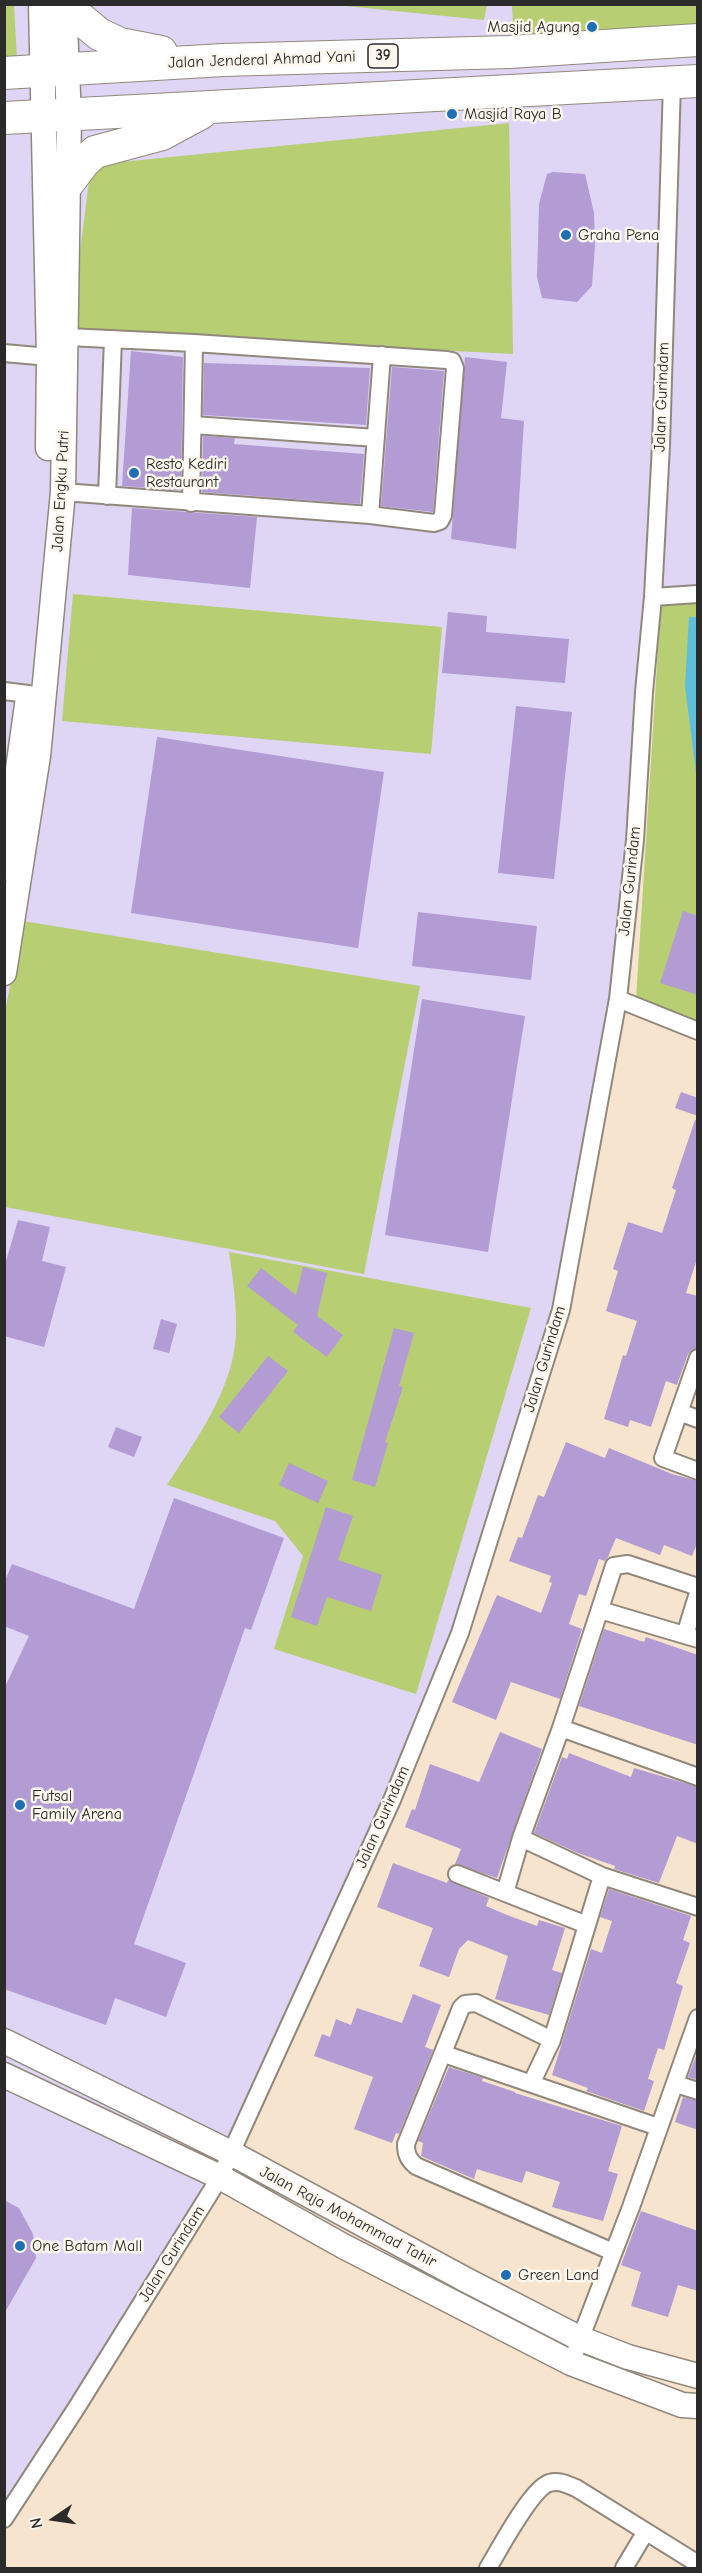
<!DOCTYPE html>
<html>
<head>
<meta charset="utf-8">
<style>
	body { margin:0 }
	#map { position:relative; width:702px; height:2573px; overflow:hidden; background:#f7e4ce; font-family:"Comic Neue",sans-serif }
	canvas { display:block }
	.frame { position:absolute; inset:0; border:6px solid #2b2b2b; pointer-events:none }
	.north { position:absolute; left:24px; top:2489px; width:60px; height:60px; -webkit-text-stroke:4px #fbf7ec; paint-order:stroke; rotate:257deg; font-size:16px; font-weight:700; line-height:24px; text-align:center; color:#2b2b2b }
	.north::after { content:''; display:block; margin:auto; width:21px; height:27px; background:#2b2b2b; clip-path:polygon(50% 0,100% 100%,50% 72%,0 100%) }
</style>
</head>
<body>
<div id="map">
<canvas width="702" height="2573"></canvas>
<div class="frame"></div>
<div class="north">N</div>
</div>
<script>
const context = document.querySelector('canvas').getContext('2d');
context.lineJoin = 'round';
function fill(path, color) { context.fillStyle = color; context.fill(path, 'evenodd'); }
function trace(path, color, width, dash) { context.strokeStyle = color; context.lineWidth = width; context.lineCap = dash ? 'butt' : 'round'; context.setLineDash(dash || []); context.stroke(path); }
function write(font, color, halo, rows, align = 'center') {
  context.font = font + ' "Comic Neue",sans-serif'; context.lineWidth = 5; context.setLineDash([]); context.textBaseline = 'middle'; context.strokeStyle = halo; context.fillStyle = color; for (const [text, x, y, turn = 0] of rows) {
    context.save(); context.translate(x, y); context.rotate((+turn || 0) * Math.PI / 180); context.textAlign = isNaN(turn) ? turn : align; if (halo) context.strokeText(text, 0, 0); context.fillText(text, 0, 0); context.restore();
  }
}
const built = new Path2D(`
	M5,5H697V594L654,597L635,840L561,1310L460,1633L220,2177L5,2519Z`);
const green = new Path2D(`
	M5,5H14L17,60L5,61Z
	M336,5H487L484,20Z
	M512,5H697V27L514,43Z
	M509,123L513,354L70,331L91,165Z
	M73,594L442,627L431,754L62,721Z
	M697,599V1023L636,1000L661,601Z
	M23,921L420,986L364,1274L5,1207V1012Z
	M229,1252L531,1308L416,1694L274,1649L303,1556L275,1521L167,1485C195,1441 233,1390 236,1335C237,1307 233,1279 229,1252Z`);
const water = new Path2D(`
	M697,617H698L697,781L685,686L689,617Z`);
const building = new Path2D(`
	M553,172L585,174L594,213L595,245L592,286L577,302L542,298L537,277L539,204L547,174Z
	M131,351L183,357L181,490L122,486Z
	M465,357L507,362L501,418L524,421L516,549L451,539Z
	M204,363L370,368L366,425L203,415Z
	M392,367L444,371L433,512L381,506Z
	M203,436L235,438L234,444L364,454L360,504L202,492Z
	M132,508L257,517L250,588L128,575Z
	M448,612L487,616L486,632L569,639L565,683L442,673Z
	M516,706L572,712L554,879L498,873Z
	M157,737L384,772L358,948L131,913Z
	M683,911L698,916V995L660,983Z
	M418,912L537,926L531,980L412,966Z
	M422,999L525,1016L488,1252L385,1235Z
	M681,1092L698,1098V1116L675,1108Z
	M695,1120H698V1256L686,1293L698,1296V1348L688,1354L677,1385L666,1381L651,1427L630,1420L628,1427L604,1419L623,1355L626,1356L637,1321L606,1311L618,1271L613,1269L628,1222L662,1233L676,1190L672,1188Z
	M18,1220L50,1227L42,1261L66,1267L44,1347L4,1336V1268Z
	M303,1267L327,1273L317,1316L343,1335L327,1357L293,1332L298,1325L247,1286L261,1268L296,1295Z
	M161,1319L177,1324L169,1353L153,1349Z
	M394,1328L414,1333L399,1386L403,1387L385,1442L388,1443L375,1487L352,1480Z
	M268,1356L288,1371L239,1433L219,1417Z
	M116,1427L142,1437L134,1457L108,1447Z
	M566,1442L605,1458L609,1448L672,1474L698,1481V1541L692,1556L664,1545L660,1555L616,1538L608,1557L605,1561L599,1559L586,1596L579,1594L569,1624L582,1629L560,1699L511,1682L496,1720L452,1702L497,1595L541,1613L552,1583L549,1582L551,1576L509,1561L518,1537L522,1538L538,1495L544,1497Z
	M289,1463L328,1481L318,1503L279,1485Z
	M174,1498L284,1538L251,1630L245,1628L134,1944L186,1963L166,2017L115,1998L106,2025L4,1989V1689L29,1636L4,1626V1583L12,1564L134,1609Z
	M326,1507L353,1516L338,1560L382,1575L371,1611L327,1597L317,1626L291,1617Z
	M604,1629L644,1642L646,1637L698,1655V1745L579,1706Z
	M500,1732L542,1749L497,1878L455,1864L461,1849L405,1827L412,1809L415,1810L430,1764L479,1782Z
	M569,1753L631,1777L634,1768L698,1787V1844L677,1836L659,1883L614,1869L615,1866L578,1853L534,1833L562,1757L567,1759Z
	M393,1863L447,1883L448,1880L489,1898L486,1906L507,1915L537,1926L539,1920L565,1928L552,1970L562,1973L549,2015L495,1999L508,1956L468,1940L459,1949L449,1977L419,1966L433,1928L377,1907Z
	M609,1889L691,1916L683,1940L690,1943L676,1983L683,1986L664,2050L658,2048L648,2079L654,2081L644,2111L586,2091L588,2088L552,2075L591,1949L602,1953L612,1921L600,1917Z
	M413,1994L441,2005L425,2047L433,2050L399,2134L396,2133L392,2143L354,2129L373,2077L314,2056L322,2034L330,2037L336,2019L351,2025L357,2008L402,2023Z
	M698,2051V2080L688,2077Z
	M449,2067L483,2078L482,2081L515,2092V2093L622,2126L608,2171L618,2174L603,2221L552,2207L560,2182L526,2171L522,2183L477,2169L474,2179L421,2156L423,2143L418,2141Z
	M683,2097L698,2101V2130L675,2122Z
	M4,2200L19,2208L33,2234L36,2258L4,2314Z
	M641,2211L698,2231V2291L678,2285L668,2317L631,2306L641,2272L621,2265Z`);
const street = new Path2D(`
	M4,353L49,357
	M193,425L376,438
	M63,492L370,515L434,523L440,521L443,515L455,368L452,361L447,360L194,343L67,337
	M107,496L113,339
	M191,503L194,343
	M370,515L382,355
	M653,597L698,594
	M4,691L28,694
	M618,999L698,1031
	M698,1358L663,1458L698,1471
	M679,1412L698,1419
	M600,1610L698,1639
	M685,1635L698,1593
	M561,1728L698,1777
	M521,1838L602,1876L698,1907
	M457,1874L587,1925
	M505,1893L521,1838L561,1728L614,1566L628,1564L698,1587
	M552,2040L476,2003L465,2004L461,2008L406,2144C406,2154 408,2159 416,2166L613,2252
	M444,2054L658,2127
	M532,2082L552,2040L602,1876
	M676,2084L698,2091
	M571,2363L631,2207L698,2018
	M4,2519L77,2407L220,2177L392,1800L460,1633L561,1310L618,999L635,840L644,692L653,597L661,445L672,83
	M488,2568C499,2550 531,2489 549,2483C559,2480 566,2484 576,2488L698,2564
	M624,2568L645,2533`);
const secondary = new Path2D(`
	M41,4L49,357L48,448
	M4,868L28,698
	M4,973L38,756L63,492L69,116L64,4
	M4,2041L231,2153L468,2281L579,2338L628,2357L698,2376
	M4,2075L220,2177L343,2246L571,2363L682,2405L698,2406`);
const highway = new Path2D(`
	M64,5L99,34L120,44L161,52
	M4,73L223,60L509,52L698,40
	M4,118L698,81
	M68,183L84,162L95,152L162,134L201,113`);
const markers = [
	[592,27,6,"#1f6fb2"],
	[452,114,6,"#1f6fb2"],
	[566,235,6,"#1f6fb2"],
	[134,473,6,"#1f6fb2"],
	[20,1805,6,"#1f6fb2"],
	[20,2246,6,"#1f6fb2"],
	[506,2275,6,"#1f6fb2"]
];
const shields = [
	[383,56,30]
];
const shieldNames = [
	["39",383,56]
];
const poiNames = [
	["Masjid Agung",580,27,"right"],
	["Masjid Raya B",464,114],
	["Graha Pena",578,235],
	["Resto Kediri",146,464],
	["Restaurant",146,482],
	["Futsal",32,1796],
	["Family Arena",32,1814],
	["One Batam Mall",32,2246],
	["Green Land",518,2275]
];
const streetNames = [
	["Jalan Jenderal Ahmad Yani",262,60,-2],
	["Jalan Gurindam",662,397,-88],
	["Jalan Engku Putri",61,491,-87],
	["Jalan Gurindam",630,881,-84],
	["Jalan Gurindam",545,1359,-73],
	["Jalan Gurindam",383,1817,-66],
	["Jalan Raja Mohammad Tahir",348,2217,28],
	["Jalan Gurindam",172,2254,-58]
];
fill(built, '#dfd5f5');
fill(green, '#b7ce73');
fill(water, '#5ebedc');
fill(building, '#b39bd4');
trace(street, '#91887c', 20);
trace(secondary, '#91887c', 27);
trace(highway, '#91887c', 34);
trace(street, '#fff', 16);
trace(secondary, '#fff', 24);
trace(highway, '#fff', 32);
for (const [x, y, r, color] of markers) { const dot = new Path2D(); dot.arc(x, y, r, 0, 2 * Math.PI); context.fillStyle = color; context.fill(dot); trace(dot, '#fbf7ec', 2); }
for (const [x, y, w] of shields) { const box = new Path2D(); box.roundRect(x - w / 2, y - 12, w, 24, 4.5); context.fillStyle = '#fbf7ec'; context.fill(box); trace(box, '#2b2b2b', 1.5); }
write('bold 15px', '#2b2b2b', null, shieldNames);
write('16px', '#2b2b2b', '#fbf7ec', poiNames, 'left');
write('16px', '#2b2b2b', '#fbf7ec', streetNames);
</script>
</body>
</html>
